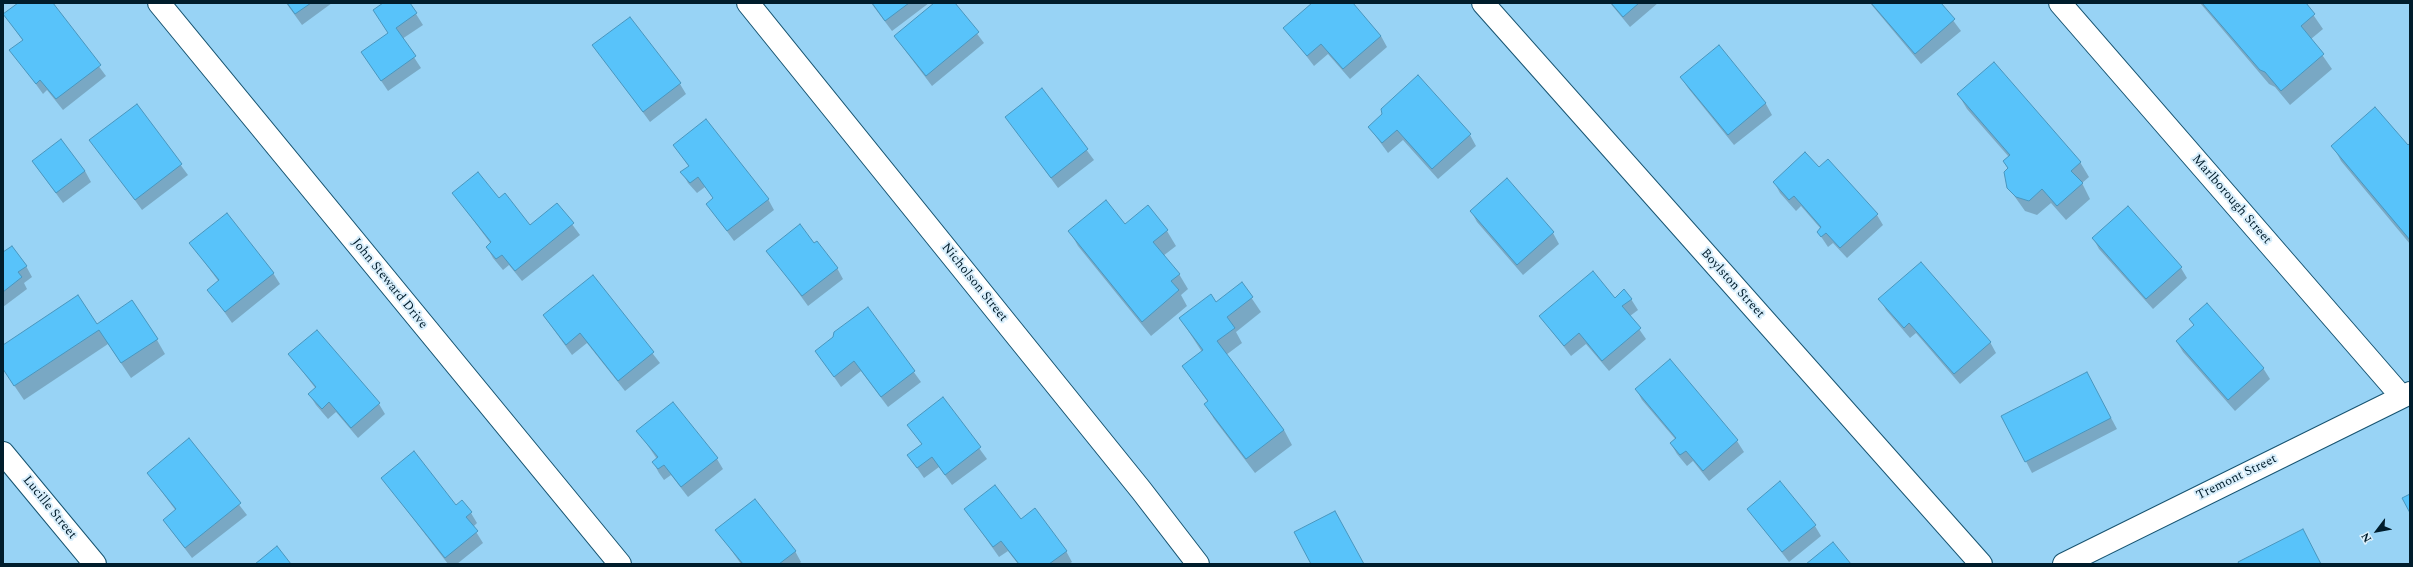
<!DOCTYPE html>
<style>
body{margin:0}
#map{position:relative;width:2413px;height:567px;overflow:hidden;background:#98d3f5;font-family:Spectral,serif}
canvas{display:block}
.frame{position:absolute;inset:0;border:4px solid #001d2c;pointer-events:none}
.north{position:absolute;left:2357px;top:511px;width:40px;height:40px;-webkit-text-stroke:3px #d9effc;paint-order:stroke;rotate:238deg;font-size:11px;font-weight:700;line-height:16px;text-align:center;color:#001d2c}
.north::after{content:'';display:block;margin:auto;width:14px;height:18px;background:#001d2c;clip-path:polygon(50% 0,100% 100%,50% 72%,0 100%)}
</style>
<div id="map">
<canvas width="2413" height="567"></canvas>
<div class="frame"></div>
<div class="north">N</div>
</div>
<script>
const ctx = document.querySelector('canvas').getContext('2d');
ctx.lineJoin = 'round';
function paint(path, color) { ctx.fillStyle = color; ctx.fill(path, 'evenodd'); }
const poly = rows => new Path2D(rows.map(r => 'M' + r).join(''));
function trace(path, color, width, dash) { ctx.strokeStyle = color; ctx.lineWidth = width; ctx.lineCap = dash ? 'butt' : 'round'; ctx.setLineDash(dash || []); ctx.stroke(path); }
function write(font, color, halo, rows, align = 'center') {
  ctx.font = font + ' Spectral,serif'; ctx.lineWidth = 4; ctx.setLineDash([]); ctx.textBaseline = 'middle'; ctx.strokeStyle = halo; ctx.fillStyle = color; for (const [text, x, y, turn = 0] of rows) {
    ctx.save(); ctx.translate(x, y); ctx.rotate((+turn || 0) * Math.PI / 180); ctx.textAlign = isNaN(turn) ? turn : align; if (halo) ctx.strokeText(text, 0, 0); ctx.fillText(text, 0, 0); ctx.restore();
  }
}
const shadow = poly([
 [19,3,52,3,106,76,63,110,47,90,43,94,11,50,23,41,4,14],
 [286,3,332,3,302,25],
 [385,3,409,3,423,25,402,39,421,68,388,91,369,63,389,34,374,11],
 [871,3,929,3,892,31],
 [936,3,954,3,984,43,932,86,895,37],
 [1314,3,1352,3,1381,36,1387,47,1350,79,1328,54,1314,66,1285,28],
 [1610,3,1658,3,1630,27],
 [1870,3,1940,3,1961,31,1921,64],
 [2200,3,2305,3,2323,29,2311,39,2332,69,2290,105,2275,87,2269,84],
 [594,46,680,84,686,94,650,122],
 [1719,46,1766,104,1772,115,1734,145,1688,88,1681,77],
 [1042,90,1094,160,1058,188,1006,117],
 [1958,94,2080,162,2089,177,2082,183,2090,199,2066,220,2051,203,2037,215,2025,211,2008,187,2008,169,2004,162,2009,157,1967,109],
 [136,105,188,175,142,210,91,140],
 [1369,127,1470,135,1476,146,1438,179,1403,140,1388,153],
 [2410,144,2410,244,2341,161,2333,146,2408,146],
 [674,145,768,199,774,210,734,241,707,204,714,199,705,187,697,193,688,183,682,172,689,167],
 [33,162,85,171,91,182,63,203],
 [1819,168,1877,215,1883,225,1847,258,1833,243,1828,247,1818,232,1821,229,1801,206,1796,211,1780,193,1774,182],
 [1507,180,1553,233,1559,244,1523,275,1477,222,1471,211],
 [453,193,499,200,530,226,557,204,580,235,522,281,509,265,503,270,493,258,487,247,491,244],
 [1148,207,1167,231,1176,246,1163,256,1179,274,1188,289,1181,295,1187,306,1151,336,1078,246,1070,232,1125,225],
 [2093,238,2181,268,2187,278,2153,309,2099,249],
 [191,244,273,273,280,284,232,323,209,290,219,282],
 [814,244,837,268,843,279,808,306,768,251],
 [3,254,26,266,32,277,24,283,27,289,3,307],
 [593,277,660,363,625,391,587,343,572,355,544,316],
 [1242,284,1261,312,1236,332,1242,343,1226,355,1284,430,1292,445,1255,473,1214,419,1205,404,1208,402,1183,367,1202,352,1180,318,1216,303],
 [1615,299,1631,299,1638,310,1630,316,1646,339,1609,371,1586,344,1571,356,1540,316],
 [1880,299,1990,342,1996,353,1960,384,1916,333,1910,338,1886,310],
 [868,309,921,382,888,407,861,371,841,387,816,351],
 [2190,319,2263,368,2270,379,2235,411,2183,352,2177,342,2194,326],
 [97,325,157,340,165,354,131,378,108,344,24,400,3,369,3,346],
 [290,355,379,404,385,414,358,438,336,412,328,419,316,405,309,394,316,389],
 [1670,360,1737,441,1744,452,1709,481,1693,461,1687,466,1677,454,1671,444,1676,440,1642,400,1636,389],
 [2093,384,2117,429,2032,473,2003,417],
 [943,399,987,459,952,485,939,467,924,478,908,455,922,445,908,425],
 [638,431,717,459,723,469,688,497,671,475,664,480,659,473,653,462,657,459],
 [189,440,247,515,192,558,164,521,176,511,148,473],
 [382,478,471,513,477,523,473,527,483,543,457,564,448,564],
 [965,509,1021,520,1066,551,1072,562,1069,564,1018,564,1008,551,999,557],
 [1748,509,1815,526,1821,536,1789,562],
 [717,530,795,551,801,562,799,564,741,564]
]);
const building = poly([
 [18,3,53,3,101,65,56,99,40,80,36,84,9,50,23,40,3,14,18,3],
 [287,3,311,3,295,14,287,3],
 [383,3,410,3,417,13,396,28,416,56,381,81,361,52,388,33,373,10,383,3],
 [872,3,909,3,885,21,872,3],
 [934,3,955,3,979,32,926,76,894,36,934,3],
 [1312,3,1353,3,1381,36,1343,69,1321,44,1307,56,1283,28,1312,3],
 [1611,3,1639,3,1623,17,1611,3],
 [1871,3,1941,3,1955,19,1915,54,1871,3],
 [2202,3,2306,3,2315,14,2301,26,2324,54,2281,91,2265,72,2260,70,2202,3],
 [630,17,681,83,643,112,592,45,630,17],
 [1719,45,1766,103,1728,135,1680,77,1719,45],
 [1994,62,2081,162,2071,171,2083,183,2057,206,2042,189,2029,201,2016,197,2007,188,2004,172,2008,168,2003,161,2010,155,1957,94,1994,62],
 [1418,75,1471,134,1432,169,1397,130,1382,143,1368,127,1382,114,1381,109,1418,75],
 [1042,88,1088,149,1051,178,1005,117,1042,88],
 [137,104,182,164,135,200,89,140,137,104],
 [2375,107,2408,145,2410,143,2410,240,2331,146,2375,107],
 [706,119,769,199,727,231,706,204,713,198,698,177,690,183,680,172,689,166,673,145,706,119],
 [61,139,85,171,56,193,32,161,61,139],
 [1805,152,1819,167,1828,159,1878,214,1840,248,1826,233,1821,237,1817,232,1821,227,1794,196,1789,200,1773,182,1805,152],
 [478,172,499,198,505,193,530,225,557,203,574,223,515,271,502,255,496,259,486,247,491,242,452,193,478,172],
 [1507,178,1554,232,1517,265,1470,211,1507,178],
 [1106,200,1125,224,1148,205,1168,230,1153,242,1180,274,1171,281,1179,290,1142,322,1068,231,1106,200],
 [2128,206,2182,267,2146,299,2092,238,2128,206],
 [227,213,274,273,225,312,207,290,219,280,189,243,227,213],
 [800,224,814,243,817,241,838,268,802,296,766,251,800,224],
 [12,246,27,266,18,272,22,277,3,292,3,252,12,246],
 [1921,262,1991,342,1954,374,1909,323,1904,328,1878,299,1921,262],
 [1593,271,1615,298,1624,289,1632,299,1622,306,1641,328,1602,361,1579,333,1564,346,1539,316,1593,271],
 [593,275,654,352,618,381,580,333,566,345,543,315,593,275],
 [1242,282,1253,297,1227,317,1235,328,1217,341,1284,430,1246,459,1204,404,1208,401,1182,366,1203,350,1179,318,1211,294,1216,302,1242,282],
 [78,295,97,324,132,300,158,339,121,363,99,330,14,386,3,369,3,345,78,295],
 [2207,303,2264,368,2228,400,2176,341,2194,325,2189,319,2207,303],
 [868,307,915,371,881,397,854,361,834,377,815,351,833,337,834,332,868,307],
 [317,330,380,403,351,428,329,402,322,409,308,394,316,387,288,354,317,330],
 [1670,359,1738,440,1703,471,1686,451,1680,455,1670,443,1676,438,1635,389,1670,359],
 [2087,372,2111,418,2025,462,2001,416,2087,372],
 [943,397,981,447,945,475,932,457,917,468,907,455,922,444,907,425,943,397],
 [673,402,718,458,681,487,664,465,658,469,652,462,658,457,636,431,673,402],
 [189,438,241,503,185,548,163,520,176,509,147,473,189,438],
 [414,451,456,505,462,500,472,512,466,517,478,531,445,558,381,478,414,451],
 [1780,481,1816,525,1782,552,1747,509,1780,481],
 [995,485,1021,519,1035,508,1067,551,1049,564,1019,564,1001,541,993,547,964,509,995,485],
 [2410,494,2410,513,2402,498,2410,494],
 [755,499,796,551,779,564,743,564,715,530,755,499],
 [1335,511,1364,564,1311,564,1294,532,1335,511],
 [2303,529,2321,564,2239,564,2238,562,2303,529],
 [1833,542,1851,564,1806,564,1833,542],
 [277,546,291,564,255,564,277,546]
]);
const street = poly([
 [159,3,620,564],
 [748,3,1141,490,1198,564],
 [1483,3,1981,564],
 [2060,3,2402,397],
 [3,453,95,564],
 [2064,564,2410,393]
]);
const streetNames = [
 ["Marlborough Street",2231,200,49],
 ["Nicholson Street",974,283,51],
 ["John Steward Drive",389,284,51],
 ["Boylston Street",1732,284,48],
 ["Tremont Street",2237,478,-26],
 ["Lucille Street",49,508,51]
];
paint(shadow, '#0003');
paint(building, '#58c3fa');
trace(building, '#4996be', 1);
trace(street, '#175471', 24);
trace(street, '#fff', 22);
write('13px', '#001d2c', '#d9effc', streetNames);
</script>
